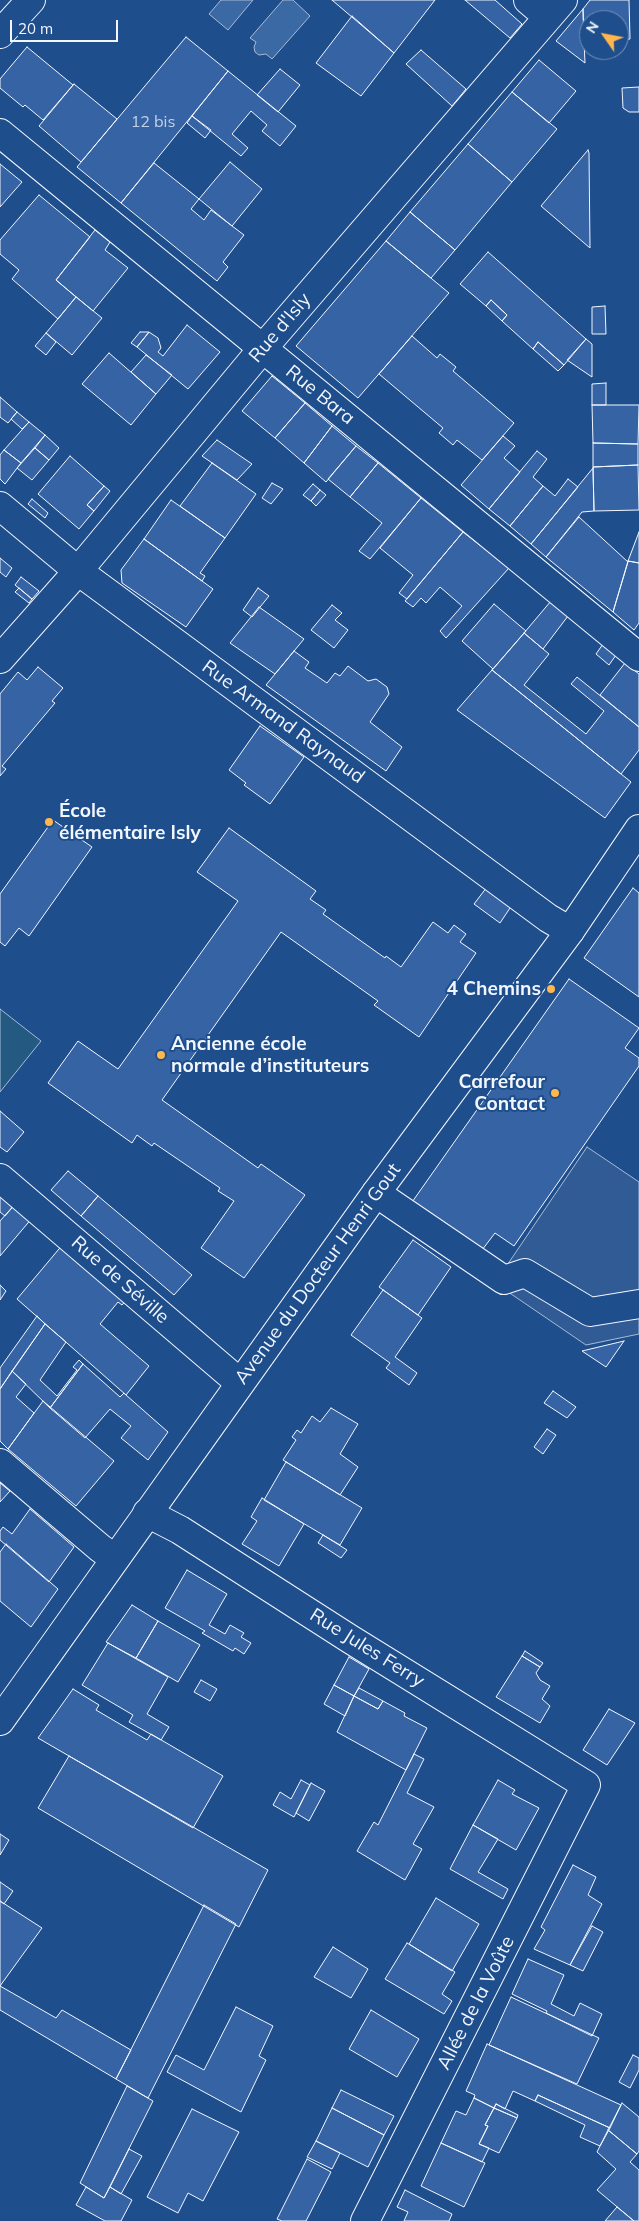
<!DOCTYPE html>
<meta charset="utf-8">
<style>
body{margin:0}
#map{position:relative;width:639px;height:2221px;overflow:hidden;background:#1f4e8c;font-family:Mulish,sans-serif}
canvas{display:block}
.north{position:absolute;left:579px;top:10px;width:50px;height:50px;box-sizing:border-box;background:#1f4e8c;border:1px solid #7391ba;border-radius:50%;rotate:303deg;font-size:14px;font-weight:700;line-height:20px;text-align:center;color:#f2f6ff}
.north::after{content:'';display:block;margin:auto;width:18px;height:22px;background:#ffb74d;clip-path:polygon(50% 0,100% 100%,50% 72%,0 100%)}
.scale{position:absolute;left:10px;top:20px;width:108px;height:22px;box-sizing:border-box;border:2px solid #f2f6ff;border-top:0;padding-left:6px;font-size:15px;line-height:18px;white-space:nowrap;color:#f2f6ff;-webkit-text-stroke:4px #1f4e8c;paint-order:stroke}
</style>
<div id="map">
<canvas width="639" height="2221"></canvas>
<div class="north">N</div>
<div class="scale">20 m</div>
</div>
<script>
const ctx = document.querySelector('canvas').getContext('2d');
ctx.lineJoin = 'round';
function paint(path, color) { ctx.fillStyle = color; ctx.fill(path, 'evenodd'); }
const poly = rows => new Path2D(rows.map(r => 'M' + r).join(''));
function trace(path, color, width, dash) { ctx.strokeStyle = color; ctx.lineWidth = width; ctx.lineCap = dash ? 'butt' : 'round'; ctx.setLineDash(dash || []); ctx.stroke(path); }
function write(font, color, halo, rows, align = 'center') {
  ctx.font = font + ' Mulish,sans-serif'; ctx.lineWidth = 4; ctx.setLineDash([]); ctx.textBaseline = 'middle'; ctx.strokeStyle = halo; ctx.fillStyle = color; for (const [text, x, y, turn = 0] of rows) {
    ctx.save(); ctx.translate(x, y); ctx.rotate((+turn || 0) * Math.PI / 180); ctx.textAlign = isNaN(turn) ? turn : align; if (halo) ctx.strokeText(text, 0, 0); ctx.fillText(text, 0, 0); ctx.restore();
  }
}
const green = poly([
 [0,1009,41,1041,0,1092,0,1009]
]);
const parking = poly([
 [587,1147,639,1182,639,1334,586,1345,495,1283,587,1147]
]);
const water = poly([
 [221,0,253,0,228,30,209,14,221,0],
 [283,0,293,0,310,16,272,59,266,54,259,55,255,52,254,47,256,42,250,38,283,0]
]);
const building = poly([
 [332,0,435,0,394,53,332,0],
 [465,0,495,0,522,24,510,38,465,0],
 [590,0,629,0,630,39,619,40,619,20,589,20,589,41,584,41,583,9,590,0],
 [583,9,584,41,585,63,556,41,583,9],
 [352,16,394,53,361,96,316,63,352,16],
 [186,37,228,71,121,203,77,167,186,37],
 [27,47,73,85,43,120,25,105,23,107,0,88,0,79,27,47],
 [421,50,466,89,452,106,406,64,421,50],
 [539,60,576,91,549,123,512,92,539,60],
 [280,69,300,85,278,112,257,95,280,69],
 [228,71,296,126,280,146,262,131,267,125,251,111,232,134,248,148,241,156,192,116,228,71],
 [74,84,117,119,81,162,39,126,74,84],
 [639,87,639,112,629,112,623,108,622,88,639,87],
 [512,92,557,129,512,182,468,144,512,92],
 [192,116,211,130,205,138,187,123,192,116],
 [468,144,512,182,455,250,410,212,468,144],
 [588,150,589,153,590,248,541,206,588,150],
 [230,162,262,189,232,226,199,199,230,162],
 [154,163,199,199,191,209,204,220,211,210,244,235,223,262,228,267,217,281,121,203,154,163],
 [0,164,22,182,0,207,0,164],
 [39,195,90,237,56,280,76,297,58,319,12,279,19,270,0,254,0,240,39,195],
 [410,212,455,250,431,278,386,241,410,212],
 [95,230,110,242,105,250,128,268,93,311,56,280,95,230],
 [386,241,449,293,358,398,296,346,386,241],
 [488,252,586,339,564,365,538,342,533,349,502,321,507,315,491,300,486,306,460,284,488,252],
 [76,297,102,318,72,355,46,333,76,297],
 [491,300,507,315,502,321,486,306,491,300],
 [605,306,606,334,592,334,592,307,605,306],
 [187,325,220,352,188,389,137,347,149,332,158,338,161,348,158,352,163,356,187,325],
 [140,332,149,332,137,347,131,343,140,332],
 [46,333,56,342,46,355,35,346,46,333],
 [412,336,437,358,440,354,456,367,453,371,514,423,482,460,457,440,453,445,439,433,443,428,379,374,412,336],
 [586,339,592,344,592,377,567,360,586,339],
 [538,342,564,365,558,371,533,349,538,342],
 [109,353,156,394,131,425,82,384,109,353],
 [146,355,172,375,156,394,131,372,146,355],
 [272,376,305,403,275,438,242,411,272,376],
 [606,383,606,405,592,405,592,384,606,383],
 [0,397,17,412,8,423,0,417,0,397],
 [305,403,332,426,304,463,275,438,305,403],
 [592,405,639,405,638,444,593,443,592,405],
 [17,412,29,422,22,429,11,419,17,412],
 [29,422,45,435,21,463,4,450,29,422],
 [332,426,356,446,326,482,304,463,332,426],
 [45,435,59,448,49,460,35,448,45,435],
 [503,436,515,446,504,458,520,472,489,509,461,485,503,436],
 [217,440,252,464,237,480,202,456,217,440],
 [593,443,638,444,638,465,593,467,593,443],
 [356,446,378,463,350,497,328,479,356,446],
 [35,448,49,460,32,480,17,468,35,448],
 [4,450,21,463,5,484,0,479,0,455,4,450],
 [537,451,547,459,533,477,543,486,510,526,489,509,537,451],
 [70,456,104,486,87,505,94,511,79,529,38,494,70,456],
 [212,463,256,494,225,538,180,506,212,463],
 [378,463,421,498,370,559,359,551,382,523,350,497,378,463],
 [638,465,639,510,594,511,593,467,638,465],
 [593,468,594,511,582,512,546,557,531,544,593,468],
 [568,479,578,487,531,544,510,526,543,486,555,496,568,479],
 [272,483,283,489,271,504,262,498,272,483],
 [313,484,320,490,311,501,303,495,313,484],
 [104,486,110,491,94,511,87,505,104,486],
 [320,490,326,495,316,506,311,501,320,490],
 [421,498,463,532,407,599,399,593,413,575,380,548,421,498],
 [32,499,48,513,45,518,28,504,32,499],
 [171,500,225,538,200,573,205,576,202,581,144,539,171,500],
 [579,517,628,562,613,612,546,557,579,517],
 [463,532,509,568,446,638,440,631,462,606,440,587,426,603,421,598,413,607,405,601,463,532],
 [639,532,639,563,628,561,639,532],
 [144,539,213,589,186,627,122,583,121,570,144,539],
 [0,558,12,568,6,577,0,572,0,558],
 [628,561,639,563,639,623,634,630,613,612,628,561],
 [21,577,39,591,32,599,15,585,21,577],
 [19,588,32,599,29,603,15,592,19,588],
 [258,588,269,596,252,617,243,610,258,588],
 [551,601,568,616,543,649,524,633,551,601],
 [494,604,526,631,493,669,462,641,494,604],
 [332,605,342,613,335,620,348,630,334,648,311,630,332,605],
 [259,607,304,639,275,674,230,643,259,607],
 [524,633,549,654,524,685,586,734,604,711,571,684,577,677,639,727,639,750,621,774,492,670,524,633],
 [603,644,616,655,609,665,596,654,603,644],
 [294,651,309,662,305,668,327,683,335,673,340,676,348,666,368,681,376,679,387,687,389,694,370,722,402,747,386,771,266,685,294,651],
 [625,663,639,674,639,727,600,695,625,663],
 [38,667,63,688,52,701,55,703,2,766,6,769,0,776,0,694,18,672,27,680,38,667],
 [492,670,631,782,605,818,457,710,492,670],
 [260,726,304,757,270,804,244,785,246,783,229,770,260,726],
 [53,820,92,847,29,936,19,928,5,946,0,942,0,894,53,820],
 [229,828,316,891,310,899,326,910,323,914,385,958,386,956,401,967,433,922,448,933,454,925,466,934,460,942,476,953,419,1037,374,1005,378,1001,281,932,162,1100,258,1168,261,1164,305,1195,244,1278,201,1248,234,1201,218,1191,220,1188,154,1143,152,1146,137,1135,132,1143,48,1083,78,1041,118,1069,238,901,197,872,229,828],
 [487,887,512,905,500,923,474,904,487,887],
 [633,888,639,893,639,997,584,958,633,888],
 [569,979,639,1028,625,1048,639,1058,639,1066,514,1246,495,1233,479,1254,410,1205,569,979],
 [0,1111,24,1132,7,1152,0,1147,0,1111],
 [68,1171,98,1196,81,1216,51,1190,68,1171],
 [0,1189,16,1203,5,1216,0,1212,0,1189],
 [98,1196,192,1275,174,1295,81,1216,98,1196],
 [16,1203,33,1217,0,1256,0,1221,16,1203],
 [413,1240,451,1267,418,1315,379,1287,413,1240],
 [64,1243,128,1298,122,1305,118,1302,100,1324,149,1366,126,1395,17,1299,64,1243],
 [0,1285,6,1291,0,1300,0,1285],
 [383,1290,422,1318,395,1357,417,1373,409,1385,386,1368,390,1363,351,1335,383,1290],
 [37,1316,45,1324,0,1389,0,1368,37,1316],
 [45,1324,66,1342,40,1380,57,1396,77,1370,73,1367,79,1360,83,1364,50,1408,12,1371,45,1324],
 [624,1341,606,1367,582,1351,624,1341],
 [83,1364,120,1397,124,1393,126,1395,168,1432,148,1460,121,1438,131,1426,110,1409,85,1438,50,1408,83,1364],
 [12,1371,26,1384,16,1397,34,1413,8,1449,0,1441,0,1389,12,1371],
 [553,1391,576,1407,567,1418,544,1403,553,1391],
 [43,1401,114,1461,76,1506,8,1449,43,1401],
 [331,1408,358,1424,340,1454,358,1467,340,1495,283,1460,296,1440,292,1437,297,1430,301,1433,312,1416,320,1422,331,1408],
 [547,1429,556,1435,543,1454,534,1447,547,1429],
 [286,1462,362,1508,340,1545,264,1500,286,1462],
 [0,1483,10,1491,0,1502,0,1483],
 [262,1498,304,1524,279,1566,242,1544,257,1521,251,1517,262,1498],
 [30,1509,74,1547,49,1582,0,1540,0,1531,3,1527,12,1534,30,1509],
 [323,1535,347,1550,341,1558,318,1543,323,1535],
 [6,1544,58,1589,31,1627,0,1601,0,1552,6,1544],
 [187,1570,227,1594,209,1625,225,1634,230,1625,244,1633,241,1637,251,1643,244,1654,235,1648,233,1651,202,1633,205,1631,165,1608,187,1570],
 [132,1605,158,1621,136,1658,106,1642,132,1605],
 [158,1621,200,1645,178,1682,136,1658,158,1621],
 [108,1643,168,1677,147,1714,169,1727,161,1740,129,1722,133,1715,82,1685,108,1643],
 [525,1651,543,1663,540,1667,522,1656,525,1651],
 [522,1656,540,1667,536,1673,540,1680,550,1686,542,1699,550,1706,540,1723,496,1697,522,1656],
 [349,1657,369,1669,354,1696,334,1685,349,1657],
 [201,1680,217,1689,210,1701,194,1692,201,1680],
 [334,1685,354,1696,345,1716,324,1704,334,1685],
 [359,1688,383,1701,378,1709,354,1696,359,1688],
 [73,1689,99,1705,96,1710,147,1740,151,1734,223,1776,193,1828,38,1738,73,1689],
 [354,1696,378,1709,383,1701,405,1713,404,1716,427,1728,406,1770,337,1732,354,1696],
 [609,1709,635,1723,607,1765,583,1750,609,1709],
 [414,1754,424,1759,407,1793,434,1807,413,1844,422,1849,405,1880,357,1851,374,1822,378,1825,414,1754],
 [69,1756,268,1870,239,1927,38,1808,69,1756],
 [301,1780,310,1785,294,1817,273,1805,280,1792,291,1799,301,1780],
 [498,1780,515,1790,512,1794,539,1808,516,1850,473,1825,498,1780],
 [311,1783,325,1791,309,1821,296,1813,311,1783],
 [473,1825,498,1839,478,1872,508,1889,503,1899,450,1869,473,1825],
 [0,1834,9,1840,0,1855,0,1834],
 [573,1865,596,1877,588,1895,602,1904,570,1965,534,1949,545,1930,541,1927,573,1865],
 [0,1882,13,1891,4,1904,0,1901,0,1882],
 [436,1898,479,1924,452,1971,409,1944,436,1898],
 [0,1901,42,1928,0,1986,0,1901],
 [204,1905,236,1924,148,2098,116,2079,204,1905],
 [592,1926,603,1932,583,1971,570,1965,592,1926],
 [407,1943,455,1972,442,1994,452,2001,444,2014,385,1979,407,1943],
 [333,1947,368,1969,351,1998,314,1977,333,1947],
 [528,1959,564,1975,551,2004,574,2016,580,2003,602,2014,592,2036,546,2013,547,2011,512,1994,528,1959],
 [0,1986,56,2018,62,2010,131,2050,116,2079,0,2010,0,1986],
 [511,1997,599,2038,577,2084,489,2045,511,1997],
 [236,2007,273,2026,259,2056,266,2060,241,2112,167,2072,176,2055,204,2070,236,2007],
 [371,2010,419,2039,397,2077,349,2049,371,2010],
 [487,2044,621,2105,610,2128,538,2095,535,2101,513,2091,505,2109,496,2104,494,2108,474,2098,475,2095,466,2091,487,2044],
 [633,2055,639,2058,639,2070,630,2088,619,2082,633,2055],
 [127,2086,153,2101,104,2198,80,2183,127,2086],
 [341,2090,394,2116,384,2135,332,2108,341,2090],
 [538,2095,610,2128,600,2146,580,2137,585,2125,535,2101,538,2095],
 [474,2098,494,2108,485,2125,488,2126,479,2144,489,2148,482,2162,441,2143,456,2111,466,2115,474,2098],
 [622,2103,639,2117,639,2151,637,2154,608,2130,622,2103],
 [496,2104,518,2115,517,2118,494,2108,496,2104],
 [332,2108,384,2135,368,2167,316,2141,332,2108],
 [494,2108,517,2118,499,2153,479,2144,488,2126,485,2125,494,2108],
 [192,2109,239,2132,203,2201,188,2193,178,2213,147,2197,192,2109],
 [608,2130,637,2154,630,2162,639,2170,639,2221,634,2221,597,2190,616,2169,597,2152,608,2130],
 [316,2141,340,2153,332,2169,307,2157,316,2141],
 [441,2143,485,2163,464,2207,421,2186,441,2143],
 [129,2149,142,2156,121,2194,110,2187,129,2149],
 [307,2159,331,2172,306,2221,282,2221,277,2219,307,2159],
 [86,2187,104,2198,110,2187,132,2200,121,2221,105,2221,76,2205,86,2187],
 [405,2190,452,2214,449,2221,404,2221,408,2212,397,2207,405,2190],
 [617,2207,634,2221,605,2221,617,2207]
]);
const minor = poly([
 [528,0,548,17],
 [0,34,31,0],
 [0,133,639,657],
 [0,506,78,571,548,918,570,931],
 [0,659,78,571,263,348,563,0],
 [0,1178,240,1383],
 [376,1193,504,1280,525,1273,590,1312,639,1304],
 [0,1463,100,1548,114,1558],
 [147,1513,180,1530,350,1639,586,1785,365,2221]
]);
const major = poly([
 [0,1721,376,1193,570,931,639,829]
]);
const markers = [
 [49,822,5,"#ffb74d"],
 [551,989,5,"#ffb74d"],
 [161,1055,5,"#ffb74d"],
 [555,1093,5,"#ffb74d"]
];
const numberNames = [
 ["12 bis",153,122]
];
const streetNames = [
 ["Rue d'Isly",280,328,-50],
 ["Rue Bara",320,395,39],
 ["Rue Armand Raynaud",283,722,36],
 ["Avenue du Docteur Henri Gout",318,1274,-54],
 ["Rue de Séville",120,1280,41],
 ["Rue Jules Ferry",367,1648,32],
 ["Allée de la Voûte",476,2003,-63]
];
const poiNames = [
 ["École",59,811],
 ["élémentaire Isly",59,833],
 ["4 Chemins",541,989,"right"],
 ["Ancienne école",171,1044],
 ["normale d’instituteurs",171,1066],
 ["Carrefour",545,1082,"right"],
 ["Contact",545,1104,"right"]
];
paint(green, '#245a82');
trace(green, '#a8bbd7', 1);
paint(parking, '#305b95');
trace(parking, '#a8bbd7', 1);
paint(water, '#3b69a3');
trace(water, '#a8bbd7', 1);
paint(building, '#3563a3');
trace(building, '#f2f6ff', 1);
trace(minor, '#f2f6ff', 30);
trace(major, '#f2f6ff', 30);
trace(minor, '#1f4e8c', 28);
trace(major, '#1f4e8c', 28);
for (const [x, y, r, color] of markers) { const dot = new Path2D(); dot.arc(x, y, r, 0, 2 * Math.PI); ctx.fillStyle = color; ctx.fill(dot); trace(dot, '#1f4e8c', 2); }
write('16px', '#c3d1e8', null, numberNames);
write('19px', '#f2f6ff', '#1f4e8c', streetNames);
write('bold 19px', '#f2f6ff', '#1f4e8c', poiNames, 'left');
</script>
